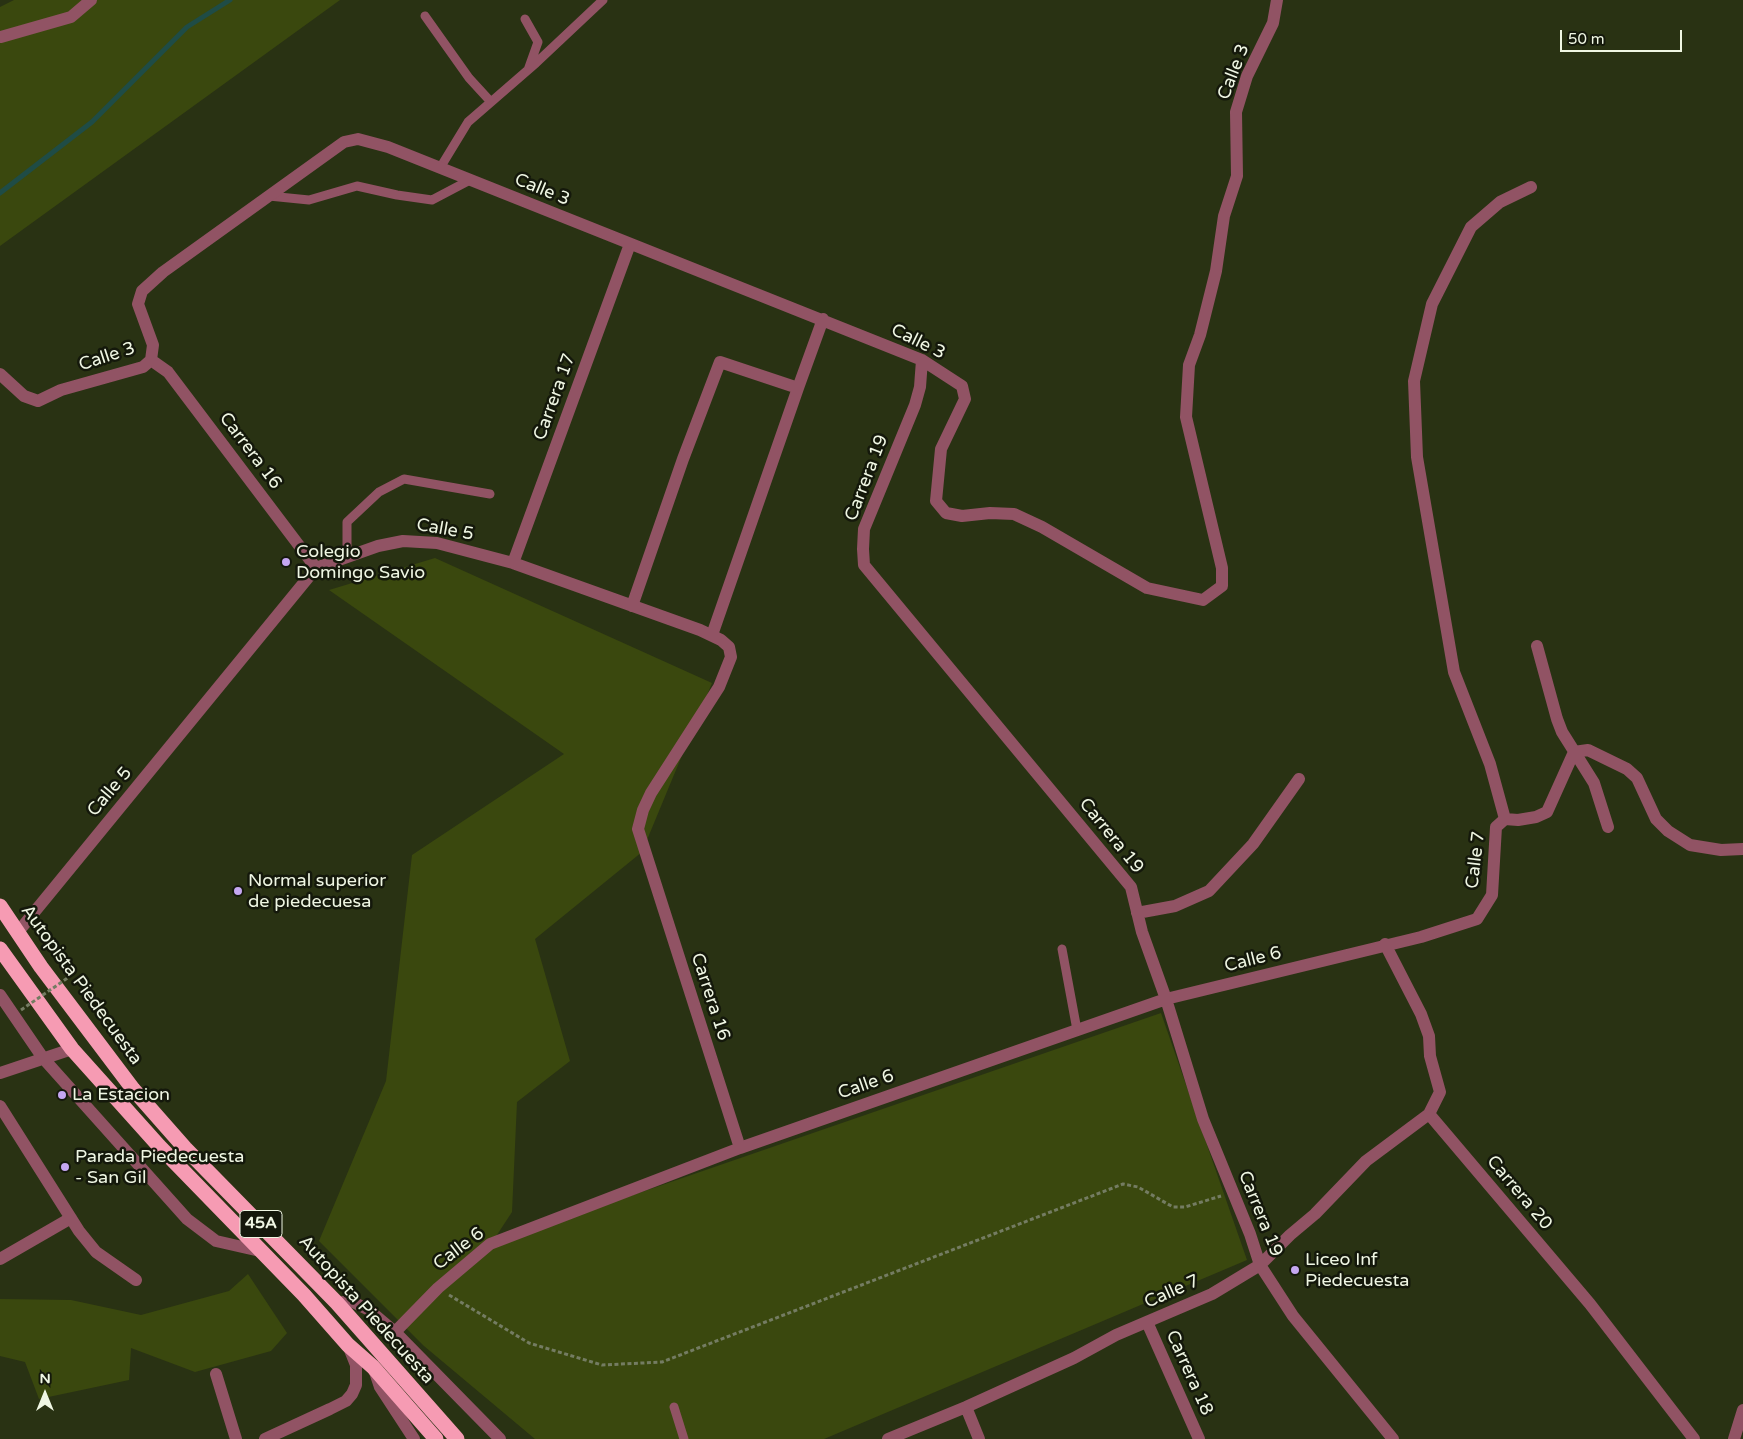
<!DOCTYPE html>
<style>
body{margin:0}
#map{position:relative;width:1743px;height:1439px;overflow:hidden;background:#293213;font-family:"Varela Round",sans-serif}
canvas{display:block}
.north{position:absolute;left:20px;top:1369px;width:50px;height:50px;-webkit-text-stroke:4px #14180b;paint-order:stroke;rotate:0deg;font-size:14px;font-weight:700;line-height:20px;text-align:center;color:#eff6e3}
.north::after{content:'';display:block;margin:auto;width:18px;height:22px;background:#eff6e3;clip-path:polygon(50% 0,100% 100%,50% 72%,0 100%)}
.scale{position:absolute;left:1560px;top:30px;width:122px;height:22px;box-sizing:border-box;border:2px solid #eff6e3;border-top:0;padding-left:6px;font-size:15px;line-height:18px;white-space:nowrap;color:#eff6e3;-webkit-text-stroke:4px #14180b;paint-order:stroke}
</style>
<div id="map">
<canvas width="1743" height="1439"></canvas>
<div class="north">N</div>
<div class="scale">50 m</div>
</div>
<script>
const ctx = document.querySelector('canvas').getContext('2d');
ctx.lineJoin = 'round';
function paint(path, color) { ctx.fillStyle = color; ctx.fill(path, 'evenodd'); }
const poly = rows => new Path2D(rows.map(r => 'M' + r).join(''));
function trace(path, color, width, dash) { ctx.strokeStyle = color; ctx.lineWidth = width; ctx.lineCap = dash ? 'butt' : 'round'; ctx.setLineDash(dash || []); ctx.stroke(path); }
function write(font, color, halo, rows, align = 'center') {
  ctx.font = font + ' "Varela Round",sans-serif'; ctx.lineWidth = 5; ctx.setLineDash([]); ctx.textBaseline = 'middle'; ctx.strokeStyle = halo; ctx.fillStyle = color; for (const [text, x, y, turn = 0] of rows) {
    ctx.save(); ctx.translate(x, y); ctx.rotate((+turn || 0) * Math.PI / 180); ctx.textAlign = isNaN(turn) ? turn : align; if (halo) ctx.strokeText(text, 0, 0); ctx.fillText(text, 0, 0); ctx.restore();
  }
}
const green = poly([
 [14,0,340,0,0,246,0,7],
 [435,558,712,683,642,852,535,939,570,1061,517,1102,512,1212,491,1244,1161,1013,1247,1260,824,1439,535,1439,424,1346,319,1241,386,1081,412,855,564,754,329,590],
 [248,1274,287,1333,271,1351,195,1372,131,1348,129,1380,39,1399,25,1362,0,1356,0,1299,71,1300,141,1315,229,1291]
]);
const stream = poly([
 [0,193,92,122,187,27,230,0]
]);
const path = poly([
 [449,1295,529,1343,602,1365,662,1362,1123,1184,1138,1187,1173,1207,1185,1207,1221,1196]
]);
const lane = poly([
 [425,16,469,78,491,102],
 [525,19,538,42,528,70],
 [440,168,468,122,536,63,603,0],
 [269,196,309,200,357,186,397,195,432,200,470,180],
 [347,556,347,522,379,492,404,479,490,494],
 [1062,949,1077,1030],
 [674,1407,684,1439]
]);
const street = poly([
 [1,37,71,17,91,0],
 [151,360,168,372,316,568],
 [922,360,920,387,915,405,864,529,863,549,864,565,1131,887,1142,932,1166,999,1203,1119,1250,1234,1260,1265,1293,1316,1393,1439],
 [0,374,24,396,38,401,61,390,143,367,151,360,153,345,138,304,142,291,163,272,344,142,358,139,388,147,922,360,962,386,965,399,941,449,936,501,946,513,962,516,990,513,1014,514,1042,527,1147,588,1203,600,1222,586,1222,568,1186,417,1189,365,1200,335,1216,271,1224,216,1237,176,1236,112,1247,76,1273,23,1277,0],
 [798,388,823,319],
 [513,563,630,244],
 [632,606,683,459,720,362,798,388,712,635],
 [1537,646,1557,719,1562,732,1594,783,1608,827],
 [1574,752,1588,750,1627,769,1637,778,1656,819,1668,831,1690,845,1721,850,1743,849],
 [1505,819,1490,764,1454,672,1417,457,1414,381,1432,304,1471,227,1500,202,1531,187],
 [1137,913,1175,906,1209,891,1253,844,1299,779],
 [18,932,316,568,378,546,403,541,437,543,513,563,700,630,721,640,729,647,731,657,719,687,651,793,643,810,638,829,740,1148],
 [1385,944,1421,1014,1429,1036,1430,1056,1440,1092,1429,1114,1590,1304,1694,1439],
 [0,995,43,1058,187,1219,216,1241,260,1251],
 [0,1073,72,1049],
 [0,1106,79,1231,96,1252,136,1280],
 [0,1259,71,1218],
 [337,1303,351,1301,369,1310,395,1332,500,1439],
 [1147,1322,1199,1439],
 [395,1332,438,1288,490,1244,740,1148,1166,999,1421,937,1477,919,1492,895,1496,827,1505,819,1518,820,1536,817,1547,812,1574,752],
 [374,1369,380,1387,414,1439],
 [216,1374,236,1439],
 [966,1407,979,1439],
 [265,1439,330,1409,346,1401,352,1394,356,1385,356,1365,348,1345],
 [888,1439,966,1407,1074,1358,1116,1335,1212,1294,1260,1265,1290,1235,1315,1214,1366,1161,1429,1114],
 [1734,1439,1743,1410]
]);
const highway = poly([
 [0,906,41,967,133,1089,185,1148,337,1303,457,1439],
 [0,949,72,1049,159,1146,304,1295,348,1345,373,1367,436,1439]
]);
const pathBridge = poly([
 [21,1010,69,977]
]);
const markers = [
 [286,562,5,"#c5a7f1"],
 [238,891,5,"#c5a7f1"],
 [62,1095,5,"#c5a7f1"],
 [65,1167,5,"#c5a7f1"],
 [1295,1270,5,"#c5a7f1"]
];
const shields = [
 [261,1224,42]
];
const shieldNames = [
 ["45A",261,1224]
];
const streetNames = [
 ["Calle 3",1234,72,-69],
 ["Calle 3",542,190,22],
 ["Calle 3",918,342,26],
 ["Calle 3",107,357,-18],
 ["Carrera 17",555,397,-70],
 ["Carrera 16",250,451,53],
 ["Carrera 19",867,478,-69],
 ["Calle 5",445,530,10],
 ["Calle 5",110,792,-50],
 ["Carrera 19",1111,836,51],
 ["Calle 7",1476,860,-83],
 ["Calle 6",1253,960,-14],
 ["Autopista Piedecuesta",81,985,54],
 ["Carrera 16",710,997,72],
 ["Calle 6",866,1085,-19],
 ["Carrera 20",1519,1193,50],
 ["Carrera 19",1260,1214,68],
 ["Calle 6",459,1249,-37],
 ["Calle 7",1172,1292,-24],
 ["Autopista Piedecuesta",366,1310,48],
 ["Carrera 18",1189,1373,66]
];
const poiNames = [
 ["Colegio",296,552],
 ["Domingo Savio",296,573],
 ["Normal superior",248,881],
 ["de piedecuesa",248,902],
 ["La Estacion",72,1095],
 ["Parada Piedecuesta",75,1157],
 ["- San Gil",75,1178],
 ["Liceo Inf",1305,1260],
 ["Piedecuesta",1305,1281]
];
paint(green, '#3a480e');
trace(stream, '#1f4c46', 5);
trace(path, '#747c62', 3, [4, 2.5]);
trace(lane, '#915364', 9);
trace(street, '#915364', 12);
trace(highway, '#f69bb3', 15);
trace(pathBridge, '#747c62', 3, [4, 2.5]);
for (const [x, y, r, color] of markers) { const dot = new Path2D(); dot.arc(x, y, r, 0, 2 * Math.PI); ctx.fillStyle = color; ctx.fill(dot); trace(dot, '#14180b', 2); }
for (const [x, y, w] of shields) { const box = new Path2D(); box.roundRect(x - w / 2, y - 13.5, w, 27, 4); ctx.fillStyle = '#14180b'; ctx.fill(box); trace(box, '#eff6e3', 1); }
write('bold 16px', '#eff6e3', null, shieldNames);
write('18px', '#eff6e3', '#14180b', streetNames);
write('18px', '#eff6e3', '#14180b', poiNames, 'left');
</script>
